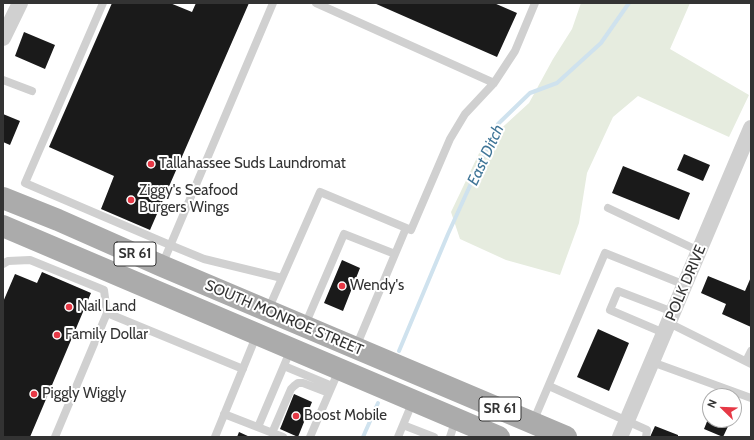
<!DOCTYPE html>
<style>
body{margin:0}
#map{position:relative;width:754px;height:440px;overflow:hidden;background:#fff;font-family:Cabin,sans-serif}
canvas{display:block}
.frame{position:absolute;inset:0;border:4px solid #333;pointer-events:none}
.north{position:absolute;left:702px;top:388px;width:40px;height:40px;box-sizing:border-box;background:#fff;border:1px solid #adadad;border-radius:50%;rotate:293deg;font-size:11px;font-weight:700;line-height:16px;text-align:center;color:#333}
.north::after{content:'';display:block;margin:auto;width:14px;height:18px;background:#e63946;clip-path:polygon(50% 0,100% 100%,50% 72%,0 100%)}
</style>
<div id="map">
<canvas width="754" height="440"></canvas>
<div class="frame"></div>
<div class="north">N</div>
</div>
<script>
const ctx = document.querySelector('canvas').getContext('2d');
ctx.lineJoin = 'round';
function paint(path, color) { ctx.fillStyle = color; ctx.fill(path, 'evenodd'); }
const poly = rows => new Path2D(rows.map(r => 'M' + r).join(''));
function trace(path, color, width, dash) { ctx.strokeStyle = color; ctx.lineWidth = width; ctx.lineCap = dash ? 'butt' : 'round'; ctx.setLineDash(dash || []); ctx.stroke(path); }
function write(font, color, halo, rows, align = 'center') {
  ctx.font = font + ' Cabin,sans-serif'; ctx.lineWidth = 4; ctx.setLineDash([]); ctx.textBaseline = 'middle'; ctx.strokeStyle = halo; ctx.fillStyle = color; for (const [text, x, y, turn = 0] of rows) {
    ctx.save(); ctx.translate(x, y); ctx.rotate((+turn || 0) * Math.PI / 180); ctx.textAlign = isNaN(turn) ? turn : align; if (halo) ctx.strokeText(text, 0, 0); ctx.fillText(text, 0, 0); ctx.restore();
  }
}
const green = poly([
 [581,3,690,3,670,49,749,95,729,137,638,96,613,117,587,173,579,223,560,275,506,260,460,239,451,212,483,145,529,103,553,59,572,29]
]);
const stream = poly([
 [399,351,448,234,498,124,530,93,557,83,601,43,629,3],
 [363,437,378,403]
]);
const building = poly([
 [112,3,170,3,192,12,196,3,249,3,150,230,101,209,114,176,49,147],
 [374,3,494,3,517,13,497,57],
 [24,32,55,45,45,69,15,56],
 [3,114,20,121,10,145,3,142],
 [684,154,710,165,703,181,677,170],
 [623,166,690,193,679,220,612,193],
 [342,260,360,268,343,311,324,303],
 [42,272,91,293,30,437,3,437,3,302,15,274,37,283],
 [708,276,745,291,751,277,751,327,722,314,726,304,701,293],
 [598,329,629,343,609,391,577,377],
 [294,394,312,402,298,437,280,429],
 [710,414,710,420,731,420,723,437,704,429],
 [655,426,678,435,678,437,650,437],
 [239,432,250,437,237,437]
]);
const lane = poly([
 [103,3,25,183,170,245,204,259,282,278],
 [316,3,494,83],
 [3,80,32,91],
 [608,208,699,251],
 [3,264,8,261,30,260,104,290,107,313],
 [162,265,273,3],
 [268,310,320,192,411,230,450,139,465,114,494,83,515,51,535,3],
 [669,323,751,364],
 [305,325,344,234,395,254],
 [664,333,610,310,618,291,673,312],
 [356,347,406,228],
 [746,361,751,351],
 [652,362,751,398],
 [284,366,332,386],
 [549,386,647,430,646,437],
 [224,414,283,437],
 [533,422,605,253,685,285],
 [403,425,434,437],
 [258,427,291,349],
 [272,433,291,389,294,386,298,383,303,383,329,393],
 [55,437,107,313,243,369],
 [215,437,257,334],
 [310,437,339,370],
 [398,437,413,401],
 [450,437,456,419]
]);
const street = poly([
 [3,38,20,3],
 [620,437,751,128]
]);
const primary = poly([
 [3,198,58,220,162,266,566,437],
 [3,226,499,437]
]);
const markers = [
 [151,164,4,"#e63946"],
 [131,200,4,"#e63946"],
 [342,286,4,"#e63946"],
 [69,307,4,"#e63946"],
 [57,335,4,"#e63946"],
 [34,394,4,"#e63946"],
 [296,416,4,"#e63946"]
];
const shields = [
 [135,254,42],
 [500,409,42]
];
const shieldNames = [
 ["SR 61",135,254],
 ["SR 61",500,409]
];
const poiNames = [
 ["Tallahassee Suds Laundromat",159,164],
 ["Ziggy's Seafood",139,191],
 ["Burgers Wings",139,208],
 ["Wendy's",350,286],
 ["Nail Land",77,307],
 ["Family Dollar",65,335],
 ["Piggly Wiggly",42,394],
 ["Boost Mobile",304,416]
];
const streetNames = [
 ["POLK DRIVE",686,283,-67],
 ["SOUTH MONROE STREET",284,318,23]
];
const waterNames = [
 ["East Ditch",486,155,-65]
];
paint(green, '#e6ecdf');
trace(stream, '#cfe2ee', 4);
paint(building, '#1a1a1a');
trace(lane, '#d0d0d0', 8);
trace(street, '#d0d0d0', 16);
trace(primary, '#ababab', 22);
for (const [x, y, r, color] of markers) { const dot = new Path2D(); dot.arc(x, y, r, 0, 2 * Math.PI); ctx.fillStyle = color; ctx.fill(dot); trace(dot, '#fff', 1.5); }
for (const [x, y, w] of shields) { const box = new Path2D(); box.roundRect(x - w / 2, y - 12, w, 24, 3); ctx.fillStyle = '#fff'; ctx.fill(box); trace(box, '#333', 1); }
write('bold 14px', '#333', null, shieldNames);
write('15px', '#333', '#fff', poiNames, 'left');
write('15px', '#333', '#fff', streetNames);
write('italic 16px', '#3f7597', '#fff', waterNames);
</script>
